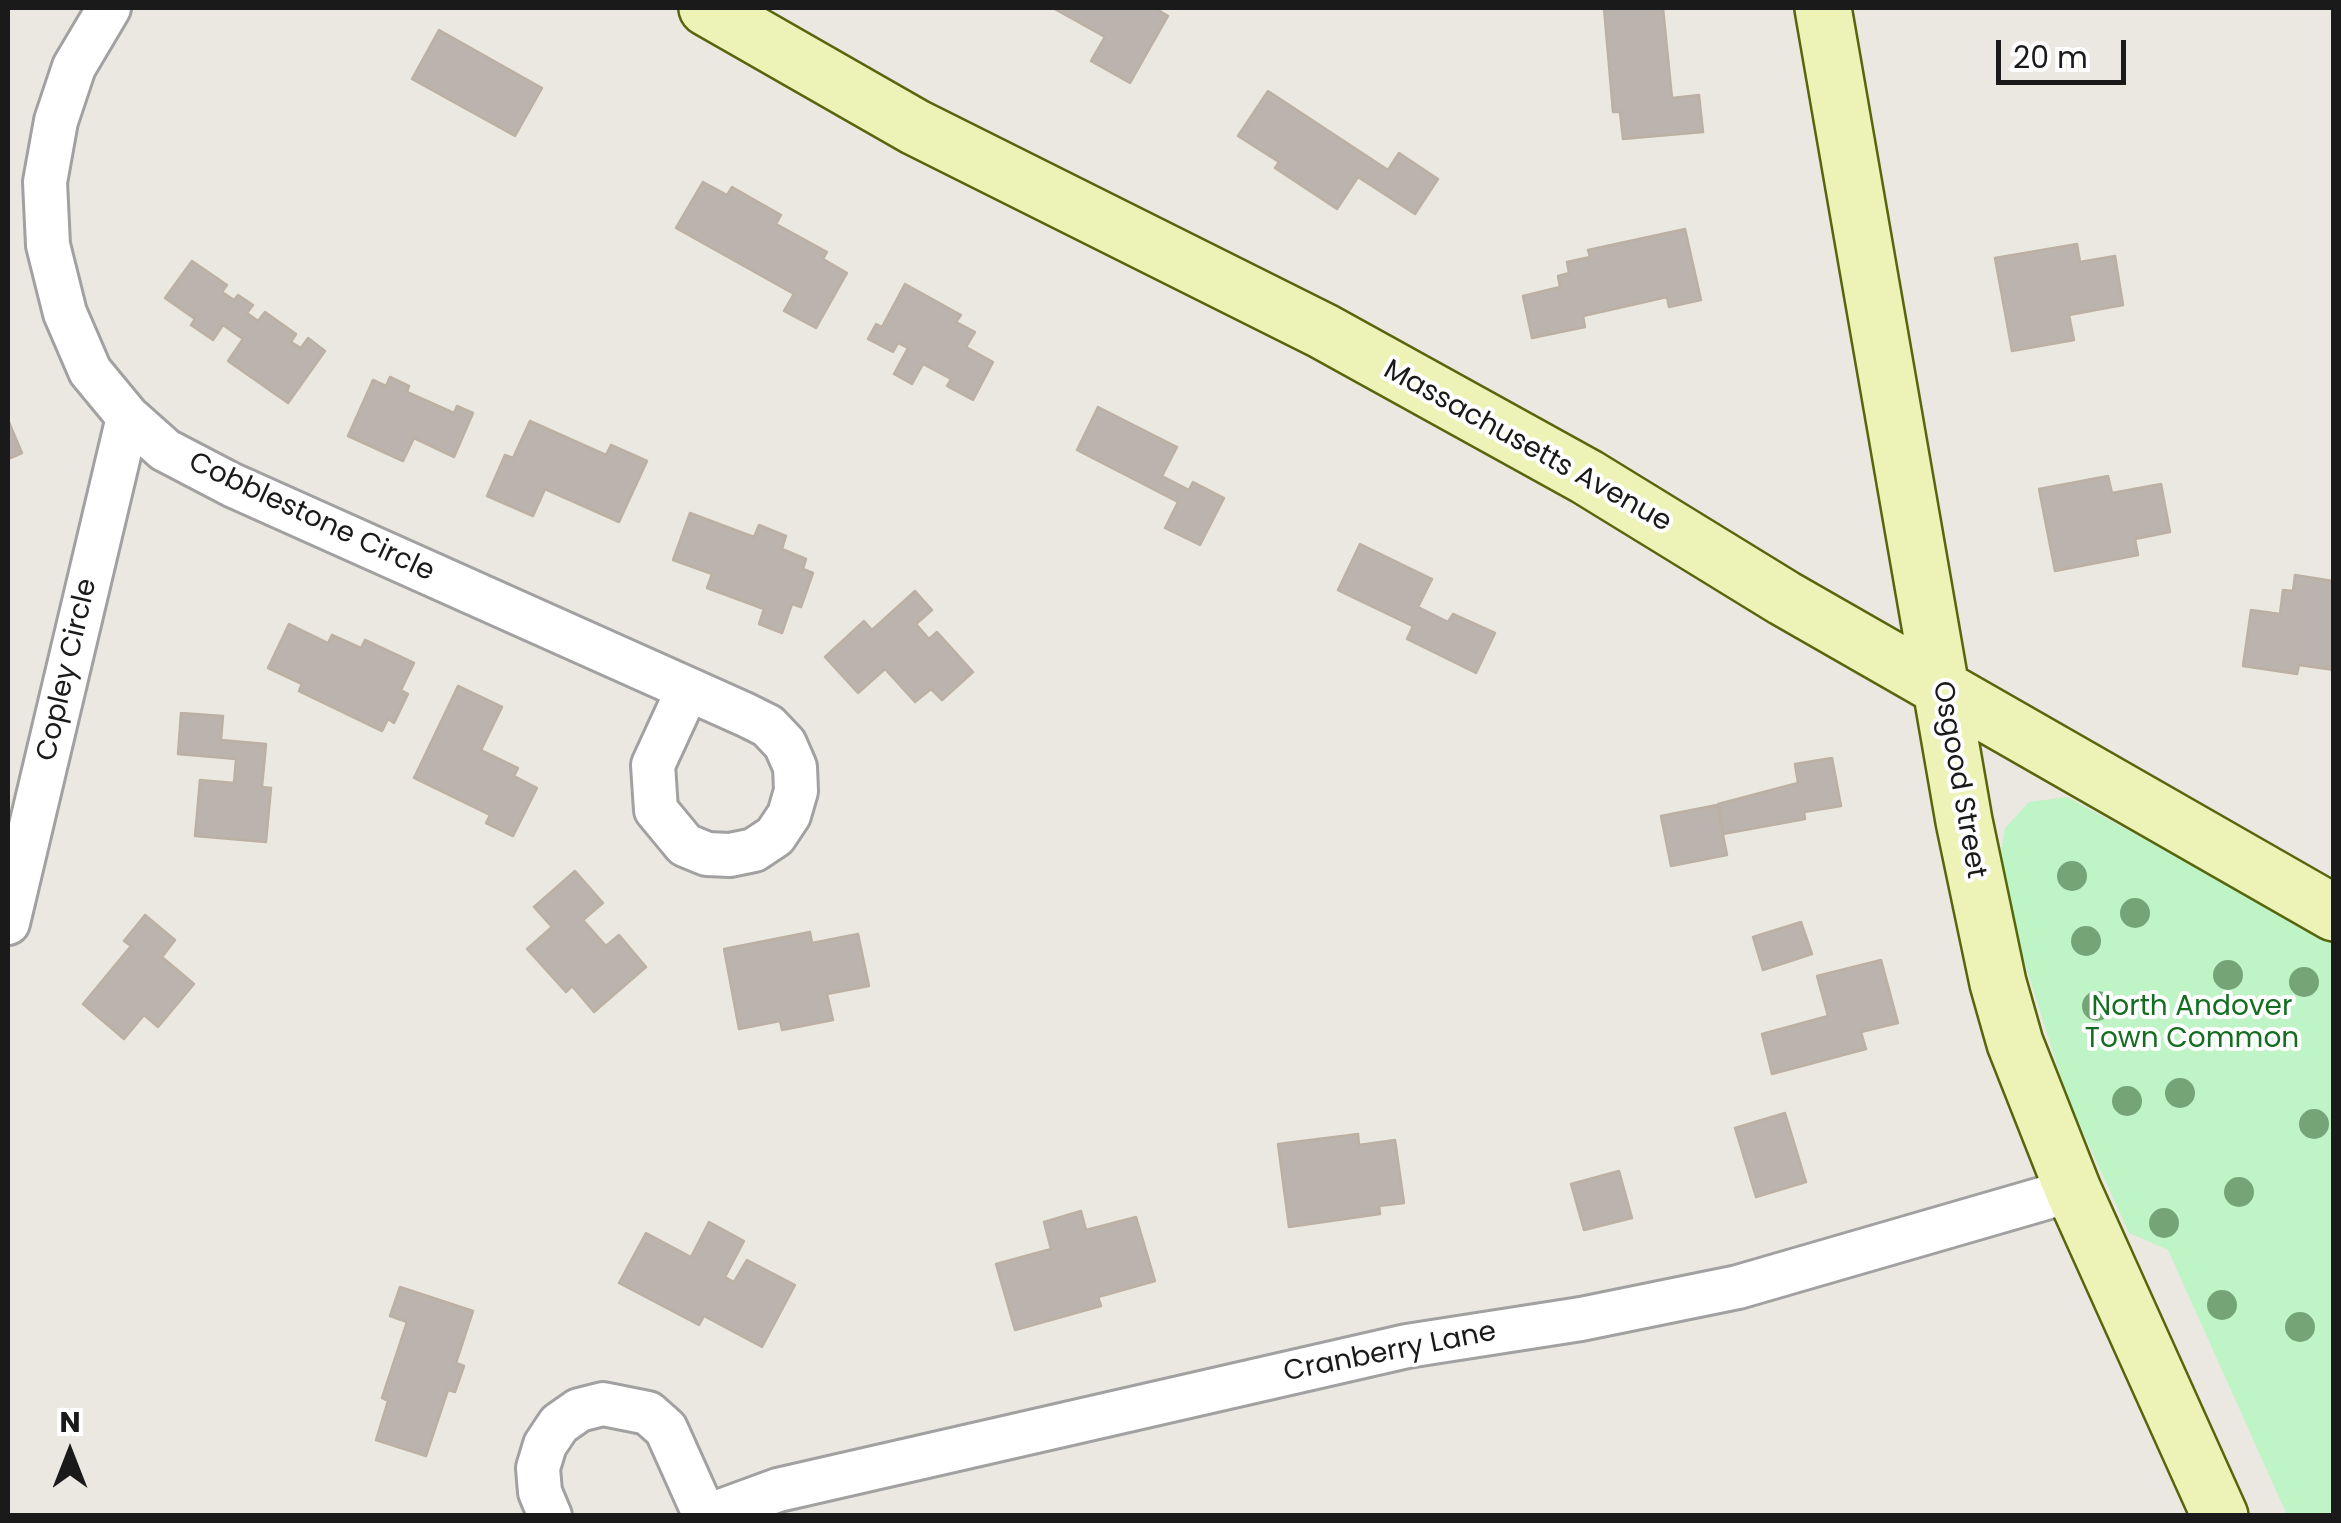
<!DOCTYPE html>
<style>
body{margin:0}
#map{position:relative;width:2341px;height:1523px;overflow:hidden;background:#ebe8e1;font-family:Poppins,sans-serif}
canvas{display:block}
.frame{position:absolute;inset:0;border:10px solid #1a1a1a;pointer-events:none}
.north{position:absolute;left:20px;top:1403px;width:100px;height:100px;-webkit-text-stroke:8px #fff;paint-order:stroke;rotate:0deg;font-size:28px;font-weight:700;line-height:40px;text-align:center;color:#1a1a1a}
.north::after{content:'';display:block;margin:auto;width:35px;height:45px;background:#1a1a1a;clip-path:polygon(50% 0,100% 100%,50% 72%,0 100%)}
.scale{position:absolute;left:1996px;top:40px;width:130px;height:45px;box-sizing:border-box;border:5px solid #1a1a1a;border-top:0;padding-left:12px;font-size:30px;line-height:35px;white-space:nowrap;color:#1a1a1a;-webkit-text-stroke:8px #fff;paint-order:stroke}
</style>
<div id="map">
<canvas width="2341" height="1523"></canvas>
<div class="frame"></div>
<div class="north">N</div>
<div class="scale">20 m</div>
</div>
<script>
const ctx = document.querySelector('canvas').getContext('2d');
ctx.lineJoin = 'round';
function paint(path, color) { ctx.fillStyle = color; ctx.fill(path, 'evenodd'); }
const poly = rows => new Path2D(rows.map(r => 'M' + r).join(''));
function trace(path, color, width, dash) { ctx.strokeStyle = color; ctx.lineWidth = width; ctx.lineCap = dash ? 'butt' : 'round'; ctx.setLineDash(dash || []); ctx.stroke(path); }
function write(font, color, halo, rows, align = 'center') {
  ctx.font = font + ' Poppins,sans-serif'; ctx.lineWidth = 8; ctx.setLineDash([]); ctx.textBaseline = 'middle'; ctx.strokeStyle = halo; ctx.fillStyle = color; for (const [text, x, y, turn = 0] of rows) {
    ctx.save(); ctx.translate(x, y); ctx.rotate((+turn || 0) * Math.PI / 180); ctx.textAlign = isNaN(turn) ? turn : align; if (halo) ctx.strokeText(text, 0, 0); ctx.fillText(text, 0, 0); ctx.restore();
  }
}
const park = poly([
 [2067,797,2333,942,2333,1515,2287,1515,2168,1250,2129,1233,2067,1097,2023,957,2000,855,2005,828,2029,802]
]);
const building = poly([
 [1053,8,1155,8,1168,16,1130,83,1091,61,1105,37,1053,8],
 [1604,8,1663,8,1672,98,1699,95,1703,132,1623,139,1620,112,1613,112,1604,8],
 [439,30,542,88,515,136,412,79,439,30],
 [1268,91,1388,170,1399,153,1438,179,1415,214,1358,177,1337,209,1275,168,1279,162,1238,136,1268,91],
 [703,182,727,195,732,187,781,215,776,224,827,252,823,259,847,273,816,328,784,311,794,294,676,228,703,182],
 [1685,229,1701,300,1669,307,1667,297,1583,316,1585,327,1532,338,1523,296,1560,287,1558,276,1569,273,1567,262,1590,257,1588,250,1685,229],
 [2077,244,2080,262,2115,256,2123,305,2069,315,2074,340,2012,351,1995,258,2077,244],
 [192,261,227,285,222,292,234,300,238,295,253,305,247,313,258,321,265,312,296,334,291,342,301,348,308,338,325,351,288,403,228,361,243,339,223,325,213,340,191,325,195,319,165,298,192,261],
 [905,284,961,315,956,322,975,332,966,347,993,362,973,400,947,386,951,379,923,364,912,384,894,374,908,348,898,343,893,352,868,339,876,324,882,327,905,284],
 [390,377,409,386,407,392,454,413,457,406,473,413,454,457,414,438,403,461,348,436,373,380,386,386,390,377],
 [1098,407,1177,447,1162,476,1189,490,1193,482,1224,498,1200,545,1165,528,1178,502,1077,450,1098,407],
 [8,420,22,453,8,459,8,420],
 [530,421,606,455,611,445,647,461,619,522,545,489,533,516,487,496,505,455,513,458,530,421],
 [2108,476,2112,493,2161,484,2170,532,2135,539,2138,555,2055,571,2039,489,2108,476],
 [690,513,754,537,759,525,786,536,782,549,806,559,803,569,813,573,801,607,792,604,782,633,759,624,764,609,707,588,712,574,673,560,690,513],
 [1360,544,1432,579,1418,607,1448,622,1453,614,1495,633,1476,673,1407,639,1413,626,1338,590,1360,544],
 [2295,575,2333,581,2334,577,2334,670,2299,665,2297,674,2243,666,2251,610,2280,614,2283,590,2293,591,2295,575],
 [915,591,932,610,916,624,929,639,937,632,973,672,942,700,931,689,915,702,885,669,858,693,825,657,864,621,872,630,915,591],
 [289,624,328,643,332,635,361,648,365,640,414,663,401,690,408,694,394,723,388,719,382,731,299,691,302,684,268,668,289,624],
 [458,686,502,707,481,750,518,768,514,776,537,788,513,836,486,823,490,815,414,778,458,686],
 [181,713,223,716,221,740,266,744,262,787,271,788,266,842,195,836,200,780,234,783,236,759,178,754,181,713],
 [1832,758,1841,806,1804,812,1805,819,1723,834,1718,804,1798,783,1795,764,1832,758],
 [1717,805,1727,855,1671,866,1661,816,1717,805],
 [575,871,603,903,583,920,606,946,619,935,646,967,594,1012,572,986,566,992,527,949,552,927,534,907,575,871],
 [145,915,175,940,162,957,194,984,158,1027,144,1015,124,1039,83,1004,131,946,124,941,145,915],
 [1801,922,1812,954,1763,970,1753,937,1801,922],
 [810,932,812,943,858,934,869,986,827,994,833,1020,782,1030,780,1021,739,1029,724,949,810,932],
 [1881,960,1898,1023,1861,1032,1866,1049,1772,1074,1762,1034,1828,1016,1817,976,1881,960],
 [1785,1113,1806,1182,1756,1197,1735,1128,1785,1113],
 [1358,1134,1359,1145,1395,1140,1404,1203,1379,1206,1380,1214,1289,1227,1278,1144,1358,1134],
 [1619,1171,1632,1218,1584,1230,1571,1184,1619,1171],
 [1081,1211,1086,1230,1136,1217,1155,1281,1098,1297,1101,1306,1015,1330,996,1264,1051,1249,1044,1222,1081,1211],
 [709,1222,744,1241,725,1277,734,1282,747,1260,795,1285,762,1347,704,1316,699,1325,619,1283,646,1233,691,1257,709,1222],
 [400,1287,473,1311,456,1363,464,1366,455,1392,448,1390,426,1456,376,1440,388,1401,382,1398,407,1322,390,1316,400,1287]
]);
const street = poly([
 [109,8,74,67,56,121,45,182,48,245,65,313,90,371,128,417,165,450,232,485,688,689,746,715,768,726,785,744,795,767,796,791,789,815,775,836,754,850,730,855,707,854,685,845,656,810,653,765,688,689],
 [8,923,128,417],
 [550,1516,540,1492,538,1468,545,1445,559,1424,579,1410,603,1404,648,1413,666,1429,705,1516],
 [707,1516,778,1490,1407,1346,1581,1319,1738,1287,2073,1190]
]);
const secondary = poly([
 [707,8,915,127,1323,331,1587,477,1784,598,2334,913],
 [1823,8,1964,821,1998,983,2015,1043,2073,1190,2220,1516]
]);
const trees = [
 [2072,876],
 [2135,913],
 [2086,941],
 [2228,975],
 [2304,982],
 [2097,1006],
 [2180,1093],
 [2127,1101],
 [2314,1124],
 [2239,1192],
 [2164,1223],
 [2222,1305],
 [2300,1327]
];
const streetNames = [
 ["Massachusetts Avenue",1527,447,29],
 ["Cobblestone Circle",311,518,25],
 ["Copley Circle",68,670,-77],
 ["Osgood Street",1958,780,80],
 ["Cranberry Lane",1390,1353,-11]
];
const parkNames = [
 ["North Andover",2192,1008],
 ["Town Common",2192,1040]
];
paint(park, '#bff4c6');
paint(building, '#bbb4ae');
trace(building, '#bcb0a4', 2.5);
trace(street, '#a1a1a1', 48);
trace(secondary, '#57660d', 60);
trace(street, '#fff', 42);
trace(secondary, '#edf3b7', 55);
ctx.fillStyle = '#75a477';
for (const [x, y] of trees) { ctx.beginPath(); ctx.arc(x, y, 15, 0, 2 * Math.PI); ctx.fill(); }
write('28px', '#1a1a1a', '#fff', streetNames);
write('28px', '#146d20', '#fff', parkNames);
</script>
